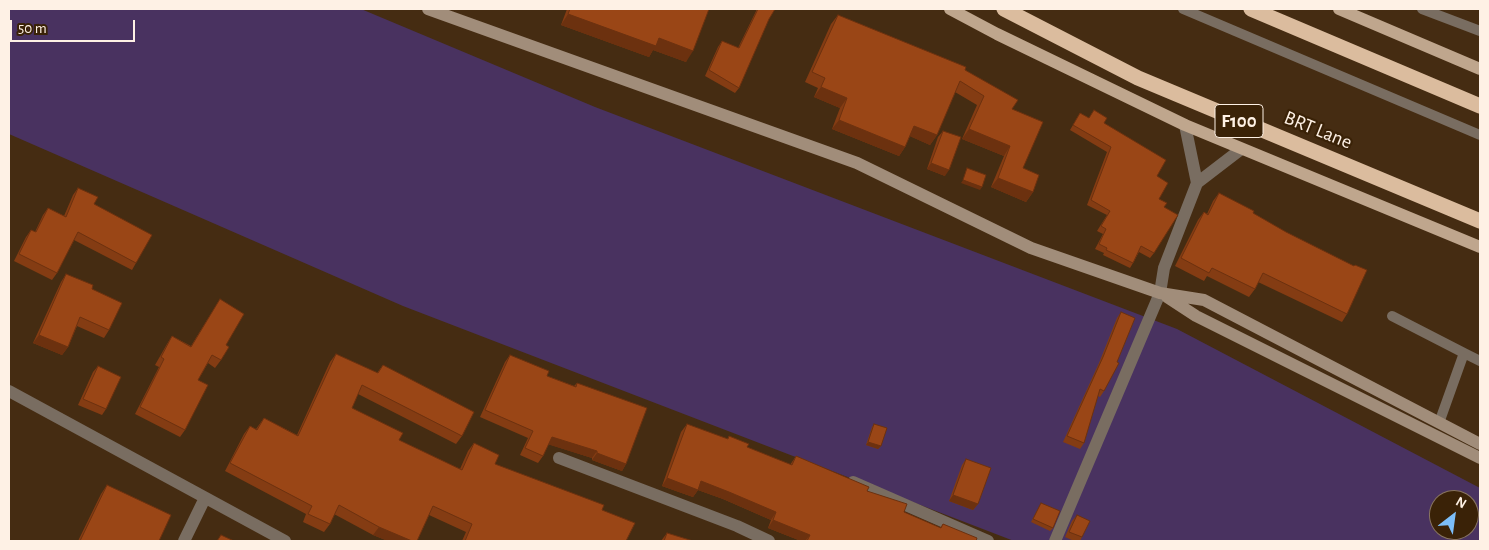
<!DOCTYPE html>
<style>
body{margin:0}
#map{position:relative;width:1489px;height:550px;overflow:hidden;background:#452c12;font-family:"Alegreya Sans",sans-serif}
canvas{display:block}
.frame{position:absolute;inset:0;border:10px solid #fef1e5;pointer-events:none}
.north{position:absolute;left:1429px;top:490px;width:50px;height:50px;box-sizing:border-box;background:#3a2207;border:1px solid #887560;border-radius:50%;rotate:30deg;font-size:14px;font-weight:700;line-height:20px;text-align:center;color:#fef1e5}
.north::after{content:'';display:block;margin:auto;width:18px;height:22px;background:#7cbef9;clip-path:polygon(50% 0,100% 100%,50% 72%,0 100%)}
.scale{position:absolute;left:10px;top:20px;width:125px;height:22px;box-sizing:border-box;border:2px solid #fef1e5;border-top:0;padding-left:6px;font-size:15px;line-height:18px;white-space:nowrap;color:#fef1e5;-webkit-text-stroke:4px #3a2207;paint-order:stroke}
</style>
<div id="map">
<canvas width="1489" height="550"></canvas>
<div class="frame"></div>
<div class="north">N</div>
<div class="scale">50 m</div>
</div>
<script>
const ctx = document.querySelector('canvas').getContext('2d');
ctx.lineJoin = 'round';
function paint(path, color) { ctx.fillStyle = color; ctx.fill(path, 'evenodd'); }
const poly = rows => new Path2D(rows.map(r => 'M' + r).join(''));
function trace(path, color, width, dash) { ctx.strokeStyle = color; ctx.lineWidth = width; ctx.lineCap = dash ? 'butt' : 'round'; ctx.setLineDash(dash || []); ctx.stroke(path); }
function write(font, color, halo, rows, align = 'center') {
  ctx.font = font + ' "Alegreya Sans",sans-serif'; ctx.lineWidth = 4.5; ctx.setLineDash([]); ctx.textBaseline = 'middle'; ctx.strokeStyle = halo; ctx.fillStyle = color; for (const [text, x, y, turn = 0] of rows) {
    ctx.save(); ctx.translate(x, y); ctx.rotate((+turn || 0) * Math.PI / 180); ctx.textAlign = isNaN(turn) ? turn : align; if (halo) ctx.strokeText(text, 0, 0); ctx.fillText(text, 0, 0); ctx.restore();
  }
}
const green = poly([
 [9,9,361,9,595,107,1177,329,1480,488,1480,541,1014,541,403,306,9,134],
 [1439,500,1469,500,1469,530,1439,530]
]);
const service = poly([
 [1183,9,1480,135],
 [1422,9,1480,31],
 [1392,316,1464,353,1439,423],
 [1464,353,1480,361]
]);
const minor = poly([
 [1185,125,1197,183],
 [9,391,285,541],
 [559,458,737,526,769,541],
 [853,482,988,541],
 [184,541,205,498],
 [1055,541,1160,293,1164,268,1197,183,1240,150]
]);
const secondary = poly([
 [428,9,857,163,1031,248,1160,293,1204,300,1480,444],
 [1167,297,1196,316,1480,458]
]);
const primary = poly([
 [950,9,997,34,1185,125,1480,247],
 [1339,9,1480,69]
]);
const motorway = poly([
 [1004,9,1138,78,1480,221],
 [1251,9,1480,106]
]);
const wall = poly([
 [567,9,709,9,686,62,653,50,649,57,561,25],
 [757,9,775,9,769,19,739,88,735,93,705,76,718,47,722,41,738,48],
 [838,15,965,70,1012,109,1023,168,1033,192,1026,202,991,187,1004,156,962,139,977,105,955,92,937,135,930,145,910,136,905,147,899,156,832,129,840,108,814,97,818,88,805,82,831,24],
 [1080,113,1089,118,1104,123,1157,176,1159,199,1164,207,1154,253,1150,258,1139,252,1133,263,1130,268,1103,255,1104,253,1095,249,1103,234,1097,231,1107,215,1087,205,1107,152,1070,130],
 [943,131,945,176,927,169,938,137],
 [78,188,94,204,136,263,132,270,74,240,57,273,52,280,14,261,26,237,31,230,35,232,43,215,48,208,64,216,73,195],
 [1219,193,1253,213,1347,314,1342,322,1258,282,1255,289,1249,297,1207,276,1204,281,1175,266,1198,220,1204,212,1207,214,1213,201],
 [66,274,92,289,109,330,104,338,77,326,68,347,62,355,33,343,61,282],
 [220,299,226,345,221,360,215,368,208,363,198,380,185,430,180,437,135,414,159,367,155,365,167,344,172,336,191,346],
 [1121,312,1104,391,1100,397,1098,396,1084,443,1080,449,1063,442,1099,363,1117,318],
 [336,354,377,373,383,365,462,436,456,444,358,394,352,408,399,440,460,469,468,451,474,443,495,464,602,510,626,541,462,541,466,532,429,515,417,541,388,541,373,535,334,514,330,524,324,532,303,522,306,514,225,471,244,434,250,426,256,429,264,418,297,435,330,362],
 [510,355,547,376,574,386,577,383,626,464,622,471,592,460,592,458,548,444,543,456,538,463,520,455,528,438,480,417,505,362],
 [98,366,106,409,102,415,78,405,93,372],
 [687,424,727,439,729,436,747,447,790,465,796,456,867,491,904,512,940,528,943,524,976,541,801,541,768,528,771,520,723,499,698,490,693,497,662,486,681,432],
 [874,424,881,446,878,449,866,445,872,427],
 [966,459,978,504,973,510,949,501,962,465],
 [107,485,159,541,78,541,101,494],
 [1041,503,1053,528,1050,531,1031,522],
 [1077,515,1082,537,1080,541,1074,541,1065,537,1072,521],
 [667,533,693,541,661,541]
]);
const shadedWall = poly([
 [568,14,659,38,693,51,686,62,653,50,649,57,561,25],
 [821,87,847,98,840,108,814,97],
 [839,120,905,147,899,156,832,129],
 [914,126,937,135,930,145,907,135],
 [969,129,1010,146,1004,156,962,139],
 [931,163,949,170,945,176,927,169],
 [998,178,1033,192,1026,202,991,187],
 [963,180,982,187,980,190,961,183],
 [39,335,68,347,62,355,33,343],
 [552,437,597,451,592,458,547,444],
 [868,442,881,446,878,449,866,445],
 [597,453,626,464,622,471,592,460],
 [667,478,701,481,729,492,776,512,771,520,723,499,698,490,693,497,662,486],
 [953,495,978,504,973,510,949,501],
 [773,520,810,535,805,541,801,541,768,528],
 [379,527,412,541,388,541,373,535]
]);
const building = poly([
 [570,9,709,9,693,51,659,38,656,46,568,14,570,9],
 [758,9,775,9,769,19,739,88,709,70,722,41,739,48,758,9],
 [838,15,966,67,965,70,1018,100,1012,109,1043,122,1023,168,1039,175,1033,192,998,178,1010,146,969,129,984,96,960,81,937,135,914,126,905,147,839,120,847,98,821,87,825,78,812,72,838,15],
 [1094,110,1107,118,1104,123,1166,160,1157,176,1168,183,1159,199,1167,203,1164,207,1178,215,1154,253,1141,246,1133,263,1106,250,1107,248,1099,244,1106,229,1101,226,1110,211,1091,200,1111,147,1073,125,1080,113,1089,118,1094,110],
 [943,131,961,137,949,170,931,163,943,131],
 [967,168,986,175,982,187,963,180,967,168],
 [78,188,98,197,94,204,152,235,136,263,78,232,57,273,19,254,31,230,36,232,48,208,66,217,78,188],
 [1219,193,1254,211,1253,213,1286,232,1354,266,1355,265,1367,270,1347,314,1263,273,1255,289,1212,268,1209,273,1181,258,1204,212,1208,215,1219,193],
 [66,274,93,285,92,289,122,303,109,330,80,317,68,347,39,335,66,274],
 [220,299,244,314,226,345,229,347,221,360,212,355,198,380,208,385,185,430,140,407,164,359,161,357,172,336,191,347,220,299],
 [1121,312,1135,318,1117,362,1119,363,1104,391,1100,389,1084,443,1067,436,1103,357,1121,312],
 [336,354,378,373,383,365,474,412,462,436,362,385,352,408,403,433,399,440,462,470,474,443,499,455,495,464,604,505,602,510,635,523,626,541,465,541,472,524,433,506,417,541,412,541,379,527,339,505,330,524,308,514,312,506,230,463,250,426,257,430,264,418,298,436,336,354],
 [510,355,549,371,547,376,576,387,577,383,647,408,626,464,597,453,597,451,552,437,543,456,525,448,533,431,485,410,510,355],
 [98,366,121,377,106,409,83,399,98,366],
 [687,424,728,439,729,436,749,444,747,447,792,465,796,456,869,487,867,491,907,504,904,512,941,528,943,524,977,538,976,541,807,541,810,535,773,520,776,512,729,492,701,481,698,490,667,478,687,424],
 [874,424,887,428,881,446,868,442,874,424],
 [966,459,991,468,978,504,953,495,966,459],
 [107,485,171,515,159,541,80,541,107,485],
 [1041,503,1060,511,1053,528,1033,519,1041,503],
 [1077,515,1090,521,1082,537,1069,532,1077,515],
 [667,533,693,541,664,541,667,533],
 [221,535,234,541,217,541,221,535]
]);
const shields = [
 [1239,121,48]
];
const shieldNames = [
 ["F100",1239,121]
];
const streetNames = [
 ["BRT Lane",1318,130,22]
];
paint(green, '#493260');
trace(service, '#796d61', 10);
trace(minor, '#796d61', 12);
trace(secondary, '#a18d7a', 12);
trace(primary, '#bfa68d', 12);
trace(motorway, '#dbbc9e', 15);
paint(wall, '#843c13');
paint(shadedWall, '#6c310f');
paint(building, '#9a4616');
trace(building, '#6c310f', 1);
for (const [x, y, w] of shields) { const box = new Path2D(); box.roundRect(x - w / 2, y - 16.5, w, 33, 4); ctx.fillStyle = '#3a2207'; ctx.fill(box); trace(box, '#fef1e5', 1); }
write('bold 19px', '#fef1e5', null, shieldNames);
write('20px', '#fef1e5', '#3a2207', streetNames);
</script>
